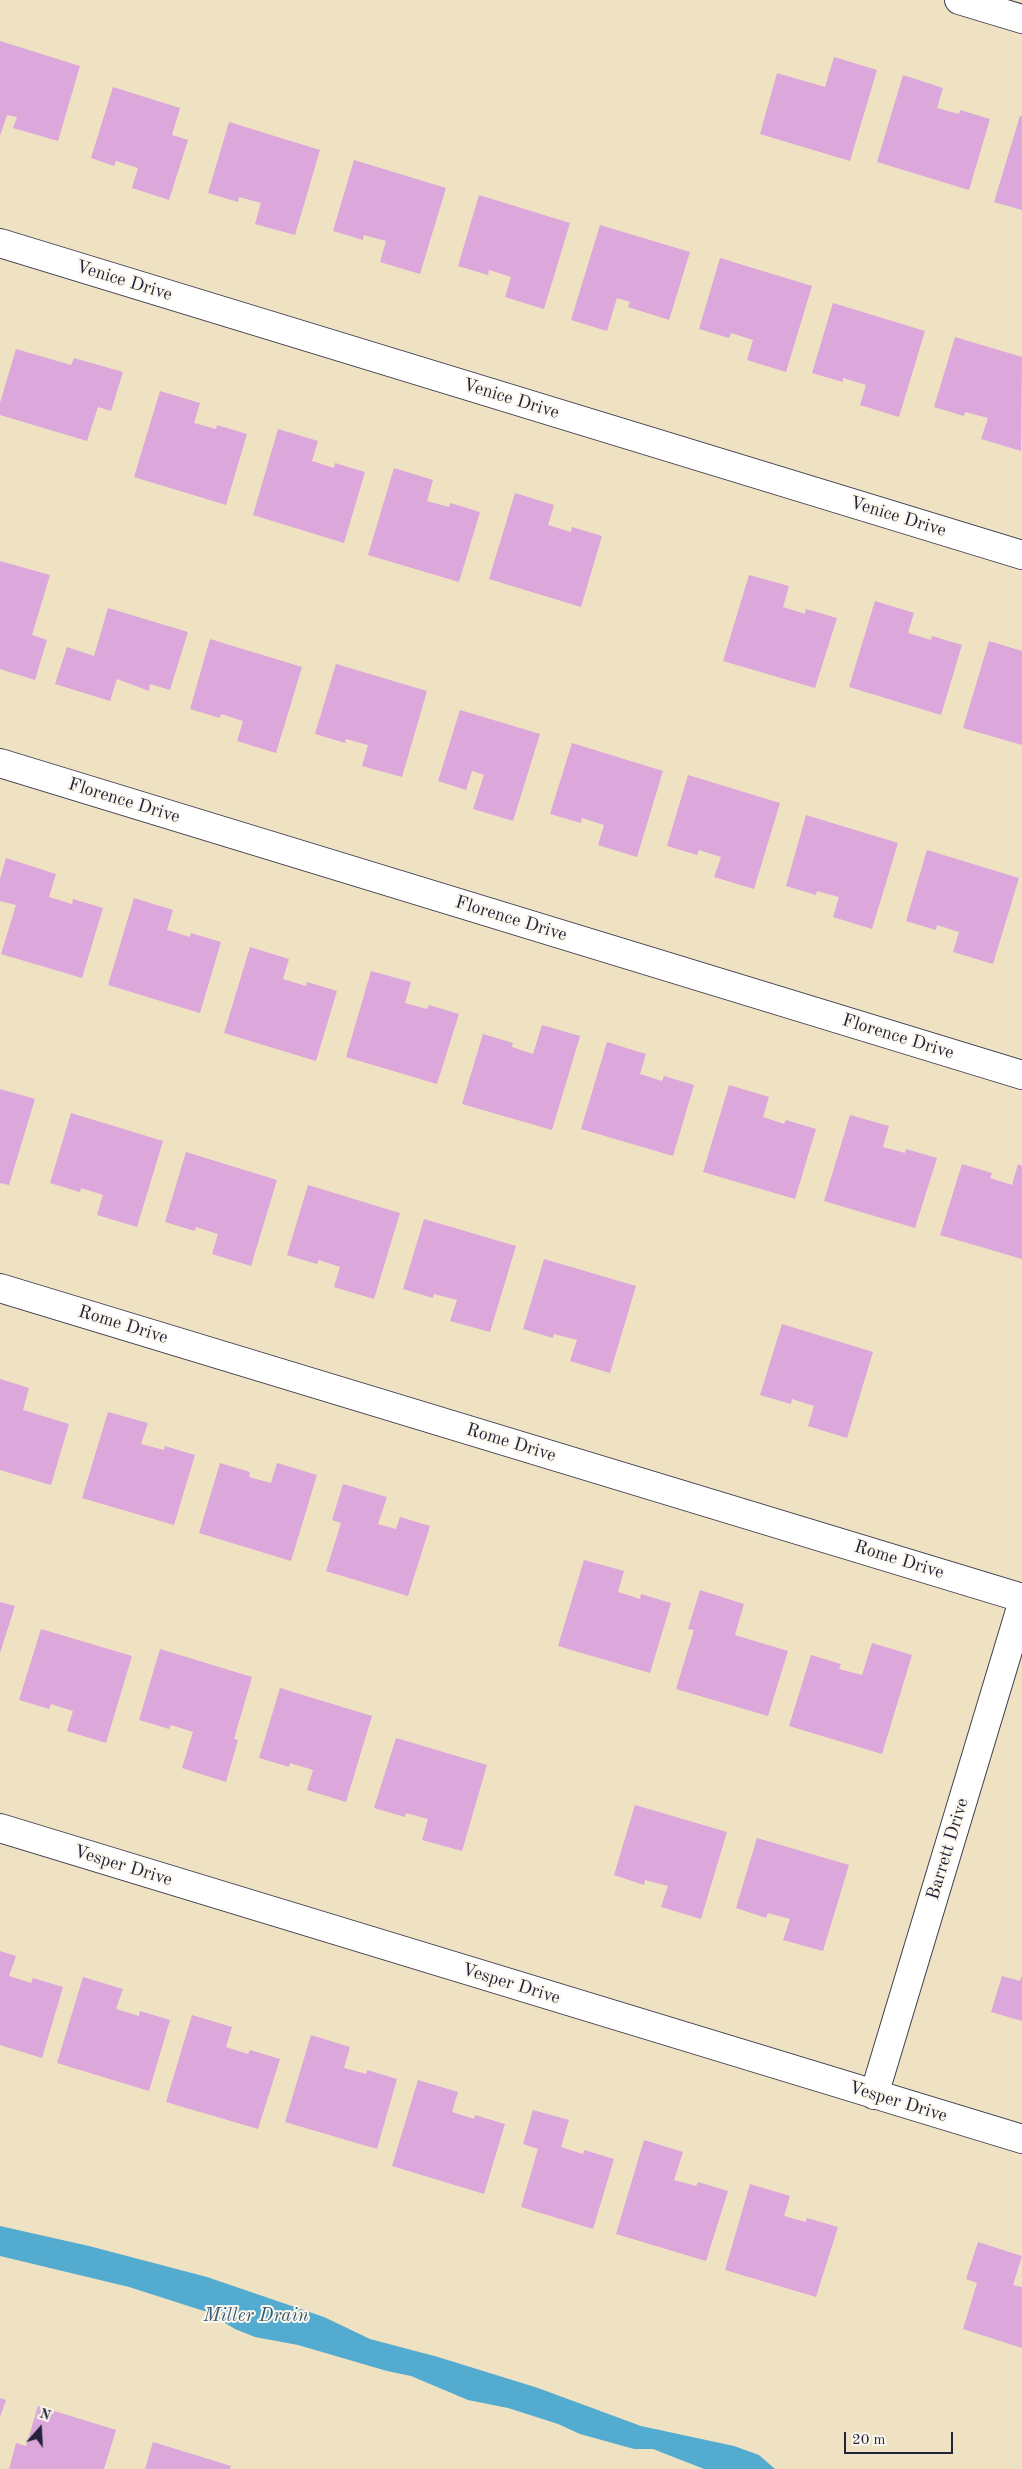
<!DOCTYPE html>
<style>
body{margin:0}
#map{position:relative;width:1022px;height:2469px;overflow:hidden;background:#eee2c3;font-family:"Old Standard TT",serif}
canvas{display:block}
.north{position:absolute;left:15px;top:2404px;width:50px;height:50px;-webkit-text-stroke:4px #fbf7ec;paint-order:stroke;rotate:19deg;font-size:14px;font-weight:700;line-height:20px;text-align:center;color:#22223b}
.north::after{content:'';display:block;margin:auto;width:18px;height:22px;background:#22223b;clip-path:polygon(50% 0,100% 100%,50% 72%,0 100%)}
.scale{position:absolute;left:844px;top:2432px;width:109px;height:22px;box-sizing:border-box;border:2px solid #22223b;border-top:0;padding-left:6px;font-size:15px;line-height:18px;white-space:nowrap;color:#22223b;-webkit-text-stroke:4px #fbf7ec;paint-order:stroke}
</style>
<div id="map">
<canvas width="1022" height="2469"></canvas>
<div class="north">N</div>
<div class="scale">20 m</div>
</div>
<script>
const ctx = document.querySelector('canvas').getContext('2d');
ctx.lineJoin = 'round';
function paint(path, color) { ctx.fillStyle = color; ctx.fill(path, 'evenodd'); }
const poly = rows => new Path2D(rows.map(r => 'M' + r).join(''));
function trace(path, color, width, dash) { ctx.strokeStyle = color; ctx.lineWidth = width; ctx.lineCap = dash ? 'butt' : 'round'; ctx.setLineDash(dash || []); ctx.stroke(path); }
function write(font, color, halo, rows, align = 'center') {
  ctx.font = font + ' "Old Standard TT",serif'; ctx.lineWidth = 4; ctx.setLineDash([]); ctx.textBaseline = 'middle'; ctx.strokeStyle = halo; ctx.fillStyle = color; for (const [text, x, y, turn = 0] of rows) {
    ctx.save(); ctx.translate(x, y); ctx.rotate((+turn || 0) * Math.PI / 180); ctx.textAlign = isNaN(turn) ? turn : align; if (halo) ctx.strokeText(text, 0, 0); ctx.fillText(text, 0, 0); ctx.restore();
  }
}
const water = poly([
 [0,2226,89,2246,207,2277,324,2317,370,2339,438,2357,538,2388,641,2426,734,2446,759,2455,775,2469,704,2469,653,2449,634,2449,580,2434,558,2424,508,2408,468,2400,411,2376,387,2371,298,2345,255,2337,235,2329,207,2312,129,2287,0,2256]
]);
const building = poly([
 [0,41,80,66,58,141,13,128,17,117,7,115,0,136],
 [834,57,877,70,850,161,760,134,777,73,825,87],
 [903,75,943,88,937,108,959,114,960,110,990,119,969,190,877,162],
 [113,87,180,108,172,135,188,140,169,200,132,188,138,168,116,161,114,166,91,158],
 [1020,116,1022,116,1022,210,994,202],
 [229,122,320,150,295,235,255,224,261,203,239,197,238,202,208,193],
 [354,160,446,188,420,274,380,262,386,241,364,235,363,240,333,231],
 [479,195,570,223,544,309,505,297,511,277,489,270,488,275,458,266],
 [600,225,690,252,669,320,628,307,630,302,617,298,607,331,571,320],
 [720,258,812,286,786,372,747,360,753,340,731,333,729,338,699,329],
 [833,303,925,331,899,417,860,405,866,385,843,378,843,382,812,373],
 [955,337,1022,357,1021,451,981,439,988,418,965,412,964,416,934,407],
 [16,349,71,365,74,358,123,372,111,411,98,407,87,441,0,415,0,403],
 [160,391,200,403,194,423,216,429,217,425,247,434,226,505,134,477],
 [278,429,318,441,312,461,334,468,335,463,365,472,344,543,253,515],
 [394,468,433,480,427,501,449,507,450,503,480,512,459,582,368,555],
 [515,493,554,505,548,525,571,532,572,527,602,536,581,607,489,579],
 [0,561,50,575,32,635,47,640,35,680,0,669],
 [749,575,789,586,783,607,805,614,806,609,837,618,815,688,723,661],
 [875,601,914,613,908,633,931,640,932,636,962,645,941,715,849,687],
 [108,608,188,632,170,690,150,684,149,691,117,679,110,701,55,684,67,647,94,656],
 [210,639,302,667,276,753,237,741,243,721,221,714,220,718,190,709],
 [989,641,1022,651,1022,745,963,728],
 [336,664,427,691,402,777,362,766,368,745,346,739,345,743,315,734],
 [460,710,540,734,513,821,473,809,484,775,472,771,466,790,438,781],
 [572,743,663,771,637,857,598,845,604,825,582,818,581,823,550,814],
 [688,775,780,803,754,889,714,877,721,857,699,850,697,855,667,846],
 [806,815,898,843,872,929,833,917,839,897,817,891,816,895,786,886],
 [927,850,1019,878,993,964,953,952,959,932,937,925,936,930,906,921],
 [6,858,56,874,49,897,72,904,73,899,103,908,82,978,1,954,16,905,0,901,0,879],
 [134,898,173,910,167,930,190,937,191,933,221,942,200,1013,108,985],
 [250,947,289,959,283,979,306,986,307,982,337,991,316,1061,224,1033],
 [371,971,411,982,405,1003,427,1009,429,1005,459,1014,437,1084,346,1057],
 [542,1025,580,1036,552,1130,462,1104,483,1034,513,1043,512,1047,533,1054],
 [607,1042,646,1054,640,1074,662,1081,664,1076,694,1085,673,1156,581,1129],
 [729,1085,769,1097,763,1117,784,1124,786,1120,816,1129,795,1199,703,1172],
 [0,1089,35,1099,9,1185,0,1183],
 [71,1113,163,1141,137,1227,97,1215,103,1195,81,1188,80,1192,50,1183],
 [850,1115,889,1126,883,1147,905,1153,906,1149,937,1158,915,1228,824,1201],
 [186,1152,277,1180,251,1266,212,1254,218,1234,196,1227,195,1231,165,1222],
 [962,1164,992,1173,990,1178,1012,1185,1018,1164,1022,1166,1022,1259,940,1235],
 [308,1185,400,1213,374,1299,334,1287,340,1267,319,1260,317,1264,287,1255],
 [424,1219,516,1246,490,1332,450,1321,457,1300,434,1294,433,1298,403,1289],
 [544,1259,636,1286,610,1373,570,1361,577,1340,554,1334,553,1338,523,1329],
 [782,1324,873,1352,847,1438,808,1426,814,1406,792,1399,791,1404,760,1395],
 [0,1379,29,1388,23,1410,69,1424,51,1485,0,1470],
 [108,1412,148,1423,141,1444,164,1450,165,1446,195,1455,174,1525,82,1498],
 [220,1463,250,1472,249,1477,271,1483,277,1463,317,1475,291,1561,199,1533],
 [343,1484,387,1497,378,1524,396,1529,400,1517,430,1526,408,1596,326,1571,341,1523,332,1520],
 [584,1560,624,1571,618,1592,640,1599,641,1594,671,1603,650,1673,558,1646],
 [700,1590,744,1604,735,1635,788,1651,768,1716,676,1689,694,1630,688,1629],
 [0,1602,15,1606,0,1653],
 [41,1629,132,1656,106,1743,67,1731,73,1711,51,1704,49,1709,19,1700],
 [872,1643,912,1655,882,1754,789,1726,811,1655,841,1664,839,1669,862,1675],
 [160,1649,252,1677,234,1739,238,1740,226,1782,182,1768,193,1732,171,1725,169,1729,139,1720],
 [280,1688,372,1716,346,1802,307,1790,313,1770,290,1763,289,1767,259,1758],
 [396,1738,487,1765,462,1851,422,1840,428,1819,406,1813,405,1817,374,1808],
 [635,1805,727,1832,701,1919,661,1907,668,1886,645,1880,644,1885,614,1875],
 [757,1838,849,1865,823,1951,783,1940,790,1919,768,1913,766,1918,736,1908],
 [0,1951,16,1956,9,1976,31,1983,33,1978,63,1987,42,2058,0,2045],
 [1022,1975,1022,2021,991,2012,1002,1976,1020,1981],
 [83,1977,123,1989,116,2009,139,2016,140,2011,170,2020,149,2091,57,2063],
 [192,2015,232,2027,226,2047,248,2054,250,2050,280,2059,258,2129,166,2102],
 [311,2035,350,2047,344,2068,366,2074,367,2070,397,2079,377,2149,285,2122],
 [418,2080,458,2092,452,2112,474,2119,475,2115,505,2124,484,2194,392,2166],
 [533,2110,569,2120,561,2147,583,2154,584,2150,614,2159,593,2229,521,2207,538,2149,523,2144],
 [644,2140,683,2152,674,2180,696,2186,698,2182,728,2191,706,2261,616,2234],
 [750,2184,790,2196,784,2216,806,2222,807,2218,838,2227,816,2297,725,2270],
 [978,2242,1022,2256,1013,2285,1022,2287,1022,2348,963,2329,977,2283,966,2279],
 [0,2398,6,2400,0,2417],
 [38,2406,116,2430,104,2469,9,2469,16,2443,26,2446],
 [153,2442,231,2466,230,2469,145,2469]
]);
const minor = poly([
 [959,0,1022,19],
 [0,243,1022,555],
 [0,763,1022,1075],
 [0,1288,1022,1598],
 [0,1828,1022,2139],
 [874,2095,1022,1604]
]);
const streetNames = [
 ["Venice Drive",124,281,17],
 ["Venice Drive",511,399,17],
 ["Venice Drive",898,517,17],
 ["Florence Drive",124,801,17],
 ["Florence Drive",511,919,17],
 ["Florence Drive",898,1037,17],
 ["Rome Drive",123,1325,17],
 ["Rome Drive",511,1443,17],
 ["Rome Drive",899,1560,17],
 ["Barrett Drive",948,1849,-73],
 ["Vesper Drive",123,1866,17],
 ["Vesper Drive",511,1984,17],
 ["Vesper Drive",898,2102,17]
];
const waterNames = [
 ["Miller Drain",256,2316]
];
paint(water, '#54abd0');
paint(building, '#dca7db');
trace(minor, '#413f4f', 30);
trace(minor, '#fff', 28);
write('18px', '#22223b', '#fbf7ec', streetNames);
write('italic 19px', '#365977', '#fbf7ec', waterNames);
</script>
